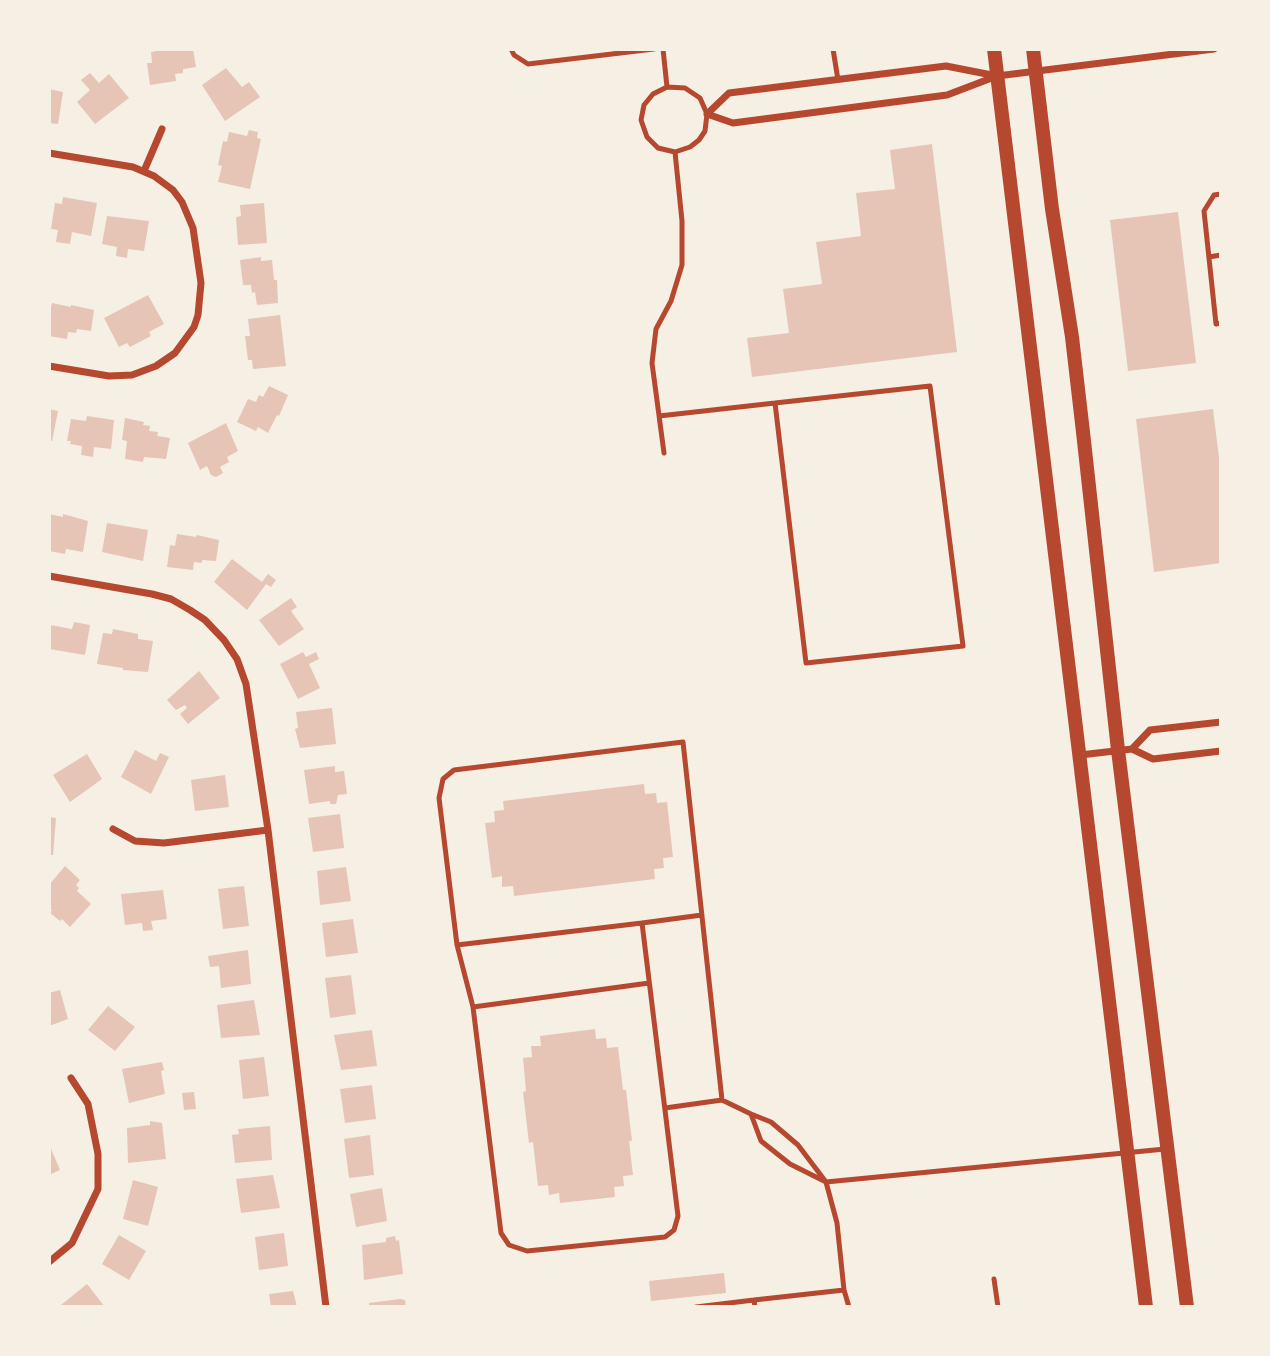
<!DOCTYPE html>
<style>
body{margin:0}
#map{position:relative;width:1270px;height:1356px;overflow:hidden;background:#f6efe4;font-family:"Fira Sans",sans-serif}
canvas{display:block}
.frame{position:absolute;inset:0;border:51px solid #f6efe4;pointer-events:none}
</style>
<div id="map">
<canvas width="1270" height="1356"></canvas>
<div class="frame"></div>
</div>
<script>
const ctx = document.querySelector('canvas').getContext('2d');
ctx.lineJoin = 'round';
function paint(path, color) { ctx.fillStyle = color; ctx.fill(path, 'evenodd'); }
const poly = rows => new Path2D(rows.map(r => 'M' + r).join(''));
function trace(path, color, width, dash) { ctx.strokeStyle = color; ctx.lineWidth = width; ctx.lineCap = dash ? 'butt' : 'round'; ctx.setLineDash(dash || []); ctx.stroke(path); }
const building = poly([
 [167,49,193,49,196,67,183,69,183,73,175,74,176,81,150,85,147,63,152,63,151,52],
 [226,68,242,87,249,82,260,97,225,121,202,85],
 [90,73,99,83,109,74,129,98,95,124,77,102,90,90,81,80],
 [49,89,63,92,58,124,49,123],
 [249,130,258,132,257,138,261,139,250,189,218,182,222,166,218,165,223,141,227,142,229,132,247,136],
 [932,144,957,352,752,377,747,338,789,333,783,289,822,284,816,242,861,236,856,193,895,189,890,150],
 [63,197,97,203,91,236,72,232,70,244,56,242,58,230,51,229,55,203,62,204],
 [264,203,267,243,238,245,236,217,241,216,240,205],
 [1178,212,1196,363,1128,371,1110,220],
 [107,216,149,221,144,251,128,249,127,258,116,256,117,247,102,244],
 [261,257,261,261,272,260,274,280,277,280,278,303,257,305,255,292,252,293,251,285,243,285,240,260],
 [148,295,164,324,149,332,151,336,130,347,127,343,119,347,104,318],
 [52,303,71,307,71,305,94,310,91,331,77,329,76,333,68,332,67,339,49,336,49,315],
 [280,315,286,366,253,369,252,360,248,360,245,336,250,336,248,319],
 [269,386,288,395,279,416,277,415,268,433,258,427,256,431,237,422,248,399,256,402,259,395,263,397],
 [49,409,58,411,52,441,49,441],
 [1213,409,1221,474,1221,563,1154,572,1136,419],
 [87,416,114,420,111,449,94,447,93,457,81,455,82,446,70,444,71,441,67,441,71,419,86,421],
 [125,418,144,422,143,425,150,426,149,431,158,432,157,436,170,438,166,459,144,457,143,462,125,459,127,441,122,440],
 [226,423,238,451,227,457,229,462,220,467,223,473,216,477,211,475,207,466,200,470,188,443],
 [49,514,63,517,63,514,88,521,83,552,66,549,65,554,49,551],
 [107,523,148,530,143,561,102,552],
 [177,534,196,537,197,535,219,540,216,561,202,560,202,563,194,562,193,570,167,567,170,545,175,546],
 [232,559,262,582,268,574,276,580,271,587,266,584,247,610,214,582],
 [291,598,297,607,291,611,304,629,279,646,259,620],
 [74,622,90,625,85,655,49,649,50,625,72,629],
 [113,629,138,634,138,639,153,641,148,672,123,670,123,668,97,664,103,633,112,634],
 [303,652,306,657,316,652,319,659,309,664,320,688,298,699,280,664],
 [199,671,220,698,188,724,180,714,187,708,185,705,176,710,167,700],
 [332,708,336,744,300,748,295,729,298,728,296,712],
 [135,750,156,761,160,753,169,757,151,794,121,777],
 [87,754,102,779,70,802,53,775],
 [335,766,335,772,344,771,347,794,338,795,336,804,330,804,330,801,309,804,304,770],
 [225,775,229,807,195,811,191,780],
 [644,784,645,794,656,793,657,803,667,802,673,857,663,858,664,868,654,869,655,879,514,896,513,886,502,887,502,876,492,878,485,823,495,822,494,811,504,810,503,801],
 [340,814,344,848,313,852,308,818],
 [49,817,56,818,53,855,49,855],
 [65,866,80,880,76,885,79,888,77,891,91,904,70,927,62,919,60,921,50,913,52,910,49,907,49,885],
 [346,867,351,901,320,905,317,871],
 [244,886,249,926,223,929,218,889],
 [163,890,167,919,151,921,153,930,143,931,142,923,125,925,121,894],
 [353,919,358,953,326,957,322,923],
 [248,950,251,984,221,988,219,966,210,967,208,956],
 [351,975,356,1014,330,1018,325,978],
 [60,990,68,1019,49,1026,49,993],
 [254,1000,260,1035,221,1038,217,1005],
 [108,1006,135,1027,115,1051,88,1030],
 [595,1029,596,1039,606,1038,607,1048,618,1047,623,1090,626,1090,632,1141,629,1141,633,1175,623,1176,624,1186,614,1187,615,1197,560,1203,559,1193,549,1195,548,1185,538,1186,533,1142,529,1143,523,1092,526,1091,523,1058,532,1057,531,1046,541,1046,540,1036],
 [372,1030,377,1066,341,1070,334,1035],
 [264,1057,269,1096,243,1099,239,1060],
 [162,1062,164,1070,161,1071,165,1094,129,1103,122,1069],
 [372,1085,376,1119,345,1123,340,1089],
 [194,1092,196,1109,184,1110,182,1093],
 [150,1121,162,1123,166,1159,128,1163,127,1128,150,1125],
 [270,1126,272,1160,235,1163,232,1135,239,1134,238,1129],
 [370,1135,374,1175,349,1178,344,1139],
 [49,1144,60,1170,49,1175],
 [273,1175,280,1208,241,1213,236,1179],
 [133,1180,158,1187,148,1226,123,1219],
 [382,1188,387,1221,356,1227,350,1194],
 [284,1233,288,1266,259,1270,255,1237],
 [119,1235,146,1251,129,1280,102,1264],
 [395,1236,396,1241,399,1240,403,1274,364,1280,362,1245,386,1242,386,1238],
 [724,1273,726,1293,651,1301,649,1281],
 [87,1284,105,1307,62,1307,61,1305],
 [293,1291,297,1307,271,1307,269,1294],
 [400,1299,405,1300,406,1307,369,1307,369,1303]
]);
const service = poly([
 [511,49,514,55,528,64,654,49],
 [663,49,667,87],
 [833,49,838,80],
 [1221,194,1214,195,1204,211,1216,324,1221,323],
 [1209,257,1221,255],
 [659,416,775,403,930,386,963,646,806,663,775,403],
 [664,453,652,363,656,329,671,301,682,265,682,221,675,152,658,148,647,137,641,120,644,105,653,94,667,87,685,88,700,98,707,114,705,131,699,140,690,147,675,152],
 [642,923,702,915],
 [457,945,642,923,678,1216,674,1230,665,1237,527,1251,509,1245,501,1233,473,1007,457,945,439,798,443,779,454,770,683,742,722,1100,751,1114],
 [473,1007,649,983],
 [665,1108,722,1100],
 [994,1279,998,1307],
 [696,1307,754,1300],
 [755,1307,754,1300,844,1290],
 [849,1307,844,1290,837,1223,826,1182,798,1145,771,1122,751,1114,761,1141,790,1164,826,1182,1165,1149]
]);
const minor = poly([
 [997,76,947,95,733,123,707,114,729,93,946,66,997,76,1214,49],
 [49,153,133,167,154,176,173,190,182,202,193,228,201,283,198,315,194,327,175,353,156,366,132,375,109,376,49,366],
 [144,171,162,129],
 [49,576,152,594,171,599,190,610,205,620,224,640,237,659,246,684,268,830,326,1307],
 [1132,749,1150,730,1221,722],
 [1080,755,1132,749,1153,759,1221,751],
 [113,829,135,841,164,843,268,830],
 [49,1262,72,1243,98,1189,98,1154,88,1104,71,1078]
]);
const secondary = poly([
 [994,49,1146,1307],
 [1033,49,1052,209,1072,337,1083,432,1118,750,1187,1307]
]);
paint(building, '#e6c5b7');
trace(service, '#b5482f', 5);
trace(minor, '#b5482f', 7);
trace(secondary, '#b5482f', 14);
</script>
